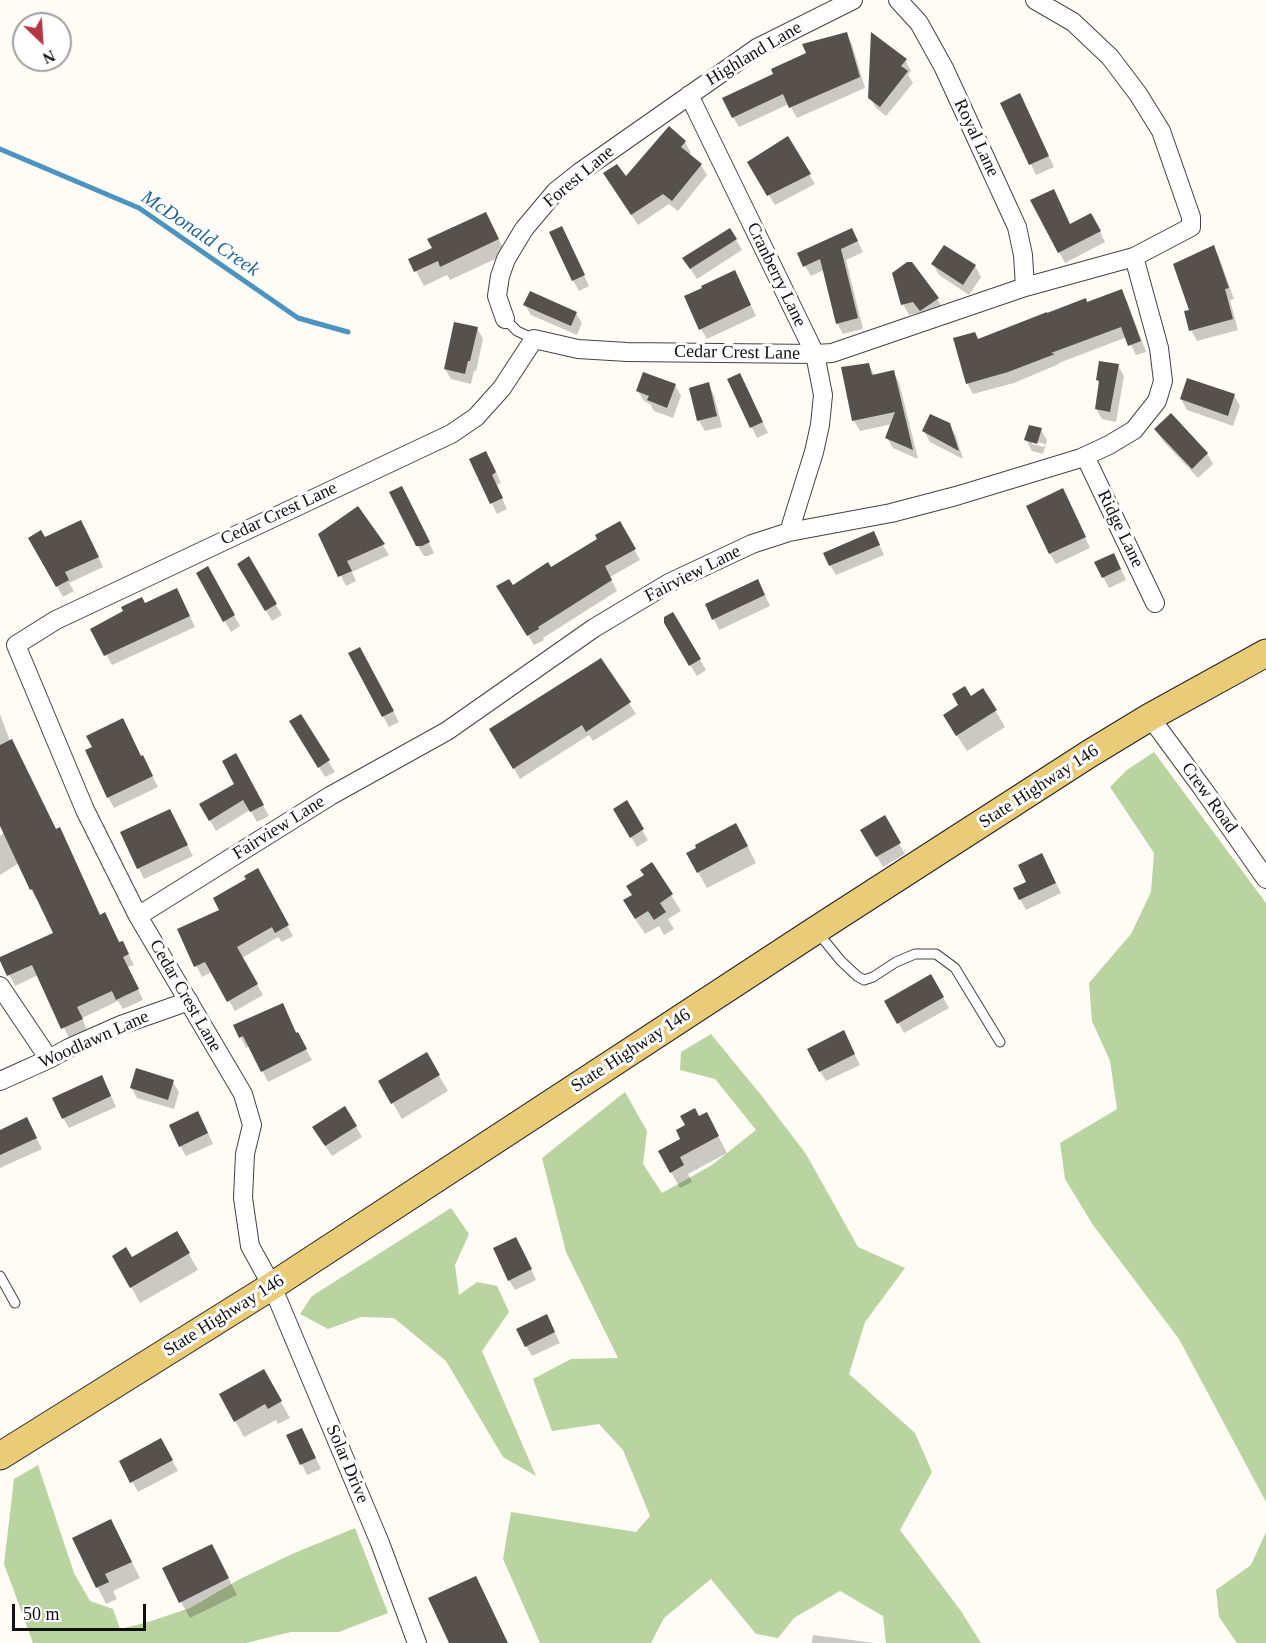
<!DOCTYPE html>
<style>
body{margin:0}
#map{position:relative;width:1266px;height:1643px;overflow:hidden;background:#fefcf4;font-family:"Times New Roman",serif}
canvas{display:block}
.north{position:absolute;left:12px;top:12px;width:60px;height:60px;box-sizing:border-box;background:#fff;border:2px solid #9f9f9f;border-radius:50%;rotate:155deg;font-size:16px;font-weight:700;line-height:24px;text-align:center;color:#101010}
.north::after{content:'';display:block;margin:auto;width:21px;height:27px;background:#b1363e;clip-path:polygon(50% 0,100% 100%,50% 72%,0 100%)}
.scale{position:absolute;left:12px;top:1604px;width:134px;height:27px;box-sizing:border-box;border:3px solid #101010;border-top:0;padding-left:8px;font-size:18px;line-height:21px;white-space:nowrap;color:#101010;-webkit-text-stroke:4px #fff;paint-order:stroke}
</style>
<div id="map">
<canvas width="1266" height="1643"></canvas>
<div class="north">N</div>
<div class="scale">50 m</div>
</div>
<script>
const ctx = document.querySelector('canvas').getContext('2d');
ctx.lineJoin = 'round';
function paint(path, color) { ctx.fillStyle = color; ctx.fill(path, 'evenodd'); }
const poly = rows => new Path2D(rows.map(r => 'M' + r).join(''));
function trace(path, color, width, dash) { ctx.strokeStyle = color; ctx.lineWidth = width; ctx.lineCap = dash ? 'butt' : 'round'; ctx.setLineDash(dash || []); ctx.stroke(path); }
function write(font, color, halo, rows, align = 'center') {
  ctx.font = font + ' "Times New Roman",serif'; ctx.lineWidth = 6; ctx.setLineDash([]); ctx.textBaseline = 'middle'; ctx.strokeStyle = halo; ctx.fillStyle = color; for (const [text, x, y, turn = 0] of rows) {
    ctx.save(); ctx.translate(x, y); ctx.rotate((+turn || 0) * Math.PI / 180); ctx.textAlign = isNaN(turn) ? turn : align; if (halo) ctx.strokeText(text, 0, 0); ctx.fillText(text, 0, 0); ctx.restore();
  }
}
const forest = poly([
 [1154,752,1266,903,1266,1502,1179,1339,1093,1225,1065,1179,1060,1143,1117,1109,1110,1061,1092,1021,1089,983,1131,934,1151,892,1154,853,1110,787,1127,770],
 [711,1034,761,1095,806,1154,858,1247,905,1268,865,1322,849,1374,915,1433,932,1472,900,1530,961,1611,981,1643,886,1643,883,1616,840,1591,794,1618,778,1638,756,1634,711,1579,664,1618,651,1643,540,1643,503,1559,511,1512,636,1532,650,1516,623,1450,599,1424,552,1431,533,1379,571,1359,618,1358,566,1252,542,1158,625,1092,647,1131,643,1164,662,1193,712,1165,756,1130,715,1079,680,1070,681,1052],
 [451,1208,469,1234,455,1265,459,1295,477,1282,497,1286,509,1312,482,1351,536,1476,503,1457,446,1361,394,1318,361,1317,328,1329,300,1314,312,1296],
 [38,1465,74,1573,90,1601,113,1609,120,1629,148,1622,190,1608,240,1579,292,1554,355,1528,388,1613,339,1632,291,1632,246,1643,33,1643,4,1564,14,1479],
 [1266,1532,1266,1643,1237,1643,1219,1617,1216,1590,1251,1565]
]);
const shadow = poly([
 [846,33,852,44,865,88,797,118,789,104,739,127,733,117,775,75],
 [905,60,911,71,908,75,913,83,886,116,876,108,870,97],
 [1002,104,1025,106,1054,167,1036,175],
 [787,138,815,184,775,205,749,162],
 [685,142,691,153,689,155,701,165,707,175,678,211,669,204,638,225,611,184,626,179],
 [1070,225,1097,225,1105,242,1065,263,1059,252],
 [493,228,506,254,450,280,447,275,424,286,410,260,434,249],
 [730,230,742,250,697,279,684,259],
 [567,238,589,286,579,291,573,280],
 [857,240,863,252,846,260,863,329,843,334,837,323,824,270,811,276,805,266],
 [1213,247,1219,257,1234,299,1230,300,1238,330,1197,341,1191,330,1191,311],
 [911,263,944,309,927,321,921,312,909,315,903,304],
 [933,264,975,266,981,277,969,295,939,275],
 [740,282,756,316,707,339,701,329],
 [1121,291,1127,301,1146,352,1136,355,1127,337,1059,363,1059,364,1014,383,973,394,967,383,979,340],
 [525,305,576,313,582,323,577,335,531,315],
 [477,328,483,339,476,371,474,371,471,384,451,379,445,369],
 [868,364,875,376,893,372,899,382,918,459,893,448,887,438,892,424,860,431,854,421],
 [1118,366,1124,376,1116,422,1102,419,1096,409,1100,385,1098,380],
 [729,380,745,386,768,433,757,438],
 [708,384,714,395,722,427,705,431,699,421,691,389],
 [675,385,681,396,673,418,654,411,650,404,644,401,638,391],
 [1234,395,1240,406,1233,426,1187,410,1181,399],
 [949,425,956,436,963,459,930,442,924,431],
 [1041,430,1047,440,1043,454,1032,451,1026,440],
 [1032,441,1045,444,1044,447,1032,444],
 [1156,430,1207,453,1213,464,1198,478,1162,440],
 [471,460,492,463,501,483,496,485,507,509,497,514],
 [407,498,434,553,428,556,424,556,417,545],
 [1068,500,1090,548,1056,564,1050,554],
 [619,523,640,560,610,577,617,591,543,638,544,640,534,645,498,587,512,587,550,569,599,540],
 [87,532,103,567,69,583,74,591,63,597,30,538,44,539],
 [874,533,884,555,836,575,830,565],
 [320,534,383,545,389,555,352,572,356,581,346,586],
 [248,558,282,615,272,621,239,564],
 [1119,565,1126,580,1109,588,1103,577],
 [207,568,240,626,231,632,198,573],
 [763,591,770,606,719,630,707,605],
 [182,600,195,627,112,665,92,630,125,612,145,605],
 [673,614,706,670,697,676,665,623],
 [365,659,399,722,389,727,383,716],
 [601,660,636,714,593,741,589,735,520,779,491,730],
 [983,690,1005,727,967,751,954,731,971,698],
 [0,714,18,763,0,773],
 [301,716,335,772,325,777,292,721],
 [235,756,269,816,257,822,250,810,216,831,201,805,236,784],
 [141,758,148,768,158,787,114,808,108,797],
 [0,788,56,831,100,917,128,953,134,965,128,967,143,1000,123,1009,118,1001,82,1018,87,1030,69,1038,38,975,15,986,1,958,55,933,39,899,37,900,31,889,19,863,0,875,0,836,4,833,0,824],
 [626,803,648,840,637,847,615,809],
 [884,817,905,854,883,867,862,831],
 [175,821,193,856,144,879,122,833],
 [745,841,756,863,707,888,698,872],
 [1042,855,1061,893,1026,910,1020,899],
 [652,864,681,911,668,919,674,929,664,935,659,926,645,934,634,917,634,895],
 [257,870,293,936,282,942,278,937,242,958,263,995,235,1011,212,972,202,977,179,930,221,910],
 [931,976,949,1008,904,1033,886,1001],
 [288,1015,297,1034,312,1060,268,1082,250,1046,246,1048,235,1026],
 [849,1043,860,1065,826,1081,820,1071],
 [426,1054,448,1091,402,1119,380,1081],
 [173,1082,179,1092,174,1109,137,1098,131,1087],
 [107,1087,116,1107,69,1128,63,1118],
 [345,1108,362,1137,332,1156,320,1138],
 [699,1118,715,1130,727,1153,688,1174,692,1182,680,1188,671,1172,682,1139],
 [27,1119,42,1149,0,1168,0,1131],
 [204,1124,213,1144,186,1156,180,1146],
 [177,1233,198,1270,140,1303,114,1256,131,1259],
 [522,1249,536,1280,515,1290,509,1280],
 [552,1327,560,1343,532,1356,526,1346],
 [263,1371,290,1418,278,1424,276,1420,244,1437,221,1395],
 [302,1430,321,1469,307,1475,288,1436],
 [161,1440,178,1471,138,1492,121,1461],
 [111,1521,140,1578,113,1591,117,1599,106,1604,74,1539],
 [220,1561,237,1595,190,1618,181,1602],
 [813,1635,875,1643,812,1643]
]);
const stream = poly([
 [0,149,139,208,298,318,348,332]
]);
const building = poly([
 [847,32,860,77,789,108,783,94,732,118,722,98,773,74,771,69,806,53,802,44],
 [871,32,907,59,901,66,908,71,880,107,868,98],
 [1020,93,1049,156,1029,165,1000,103],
 [669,126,686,141,681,147,702,164,672,201,663,194,631,215,603,173,617,164,626,176],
 [788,136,811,174,767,196,747,162],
 [1054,189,1070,224,1091,213,1101,231,1058,253,1030,200],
 [486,212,499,239,440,267,438,261,414,272,408,259,432,248,427,239],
 [562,226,585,275,572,281,549,232],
 [730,228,737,239,690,269,682,258],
 [852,228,858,241,841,249,858,318,836,324,820,259,803,267,797,253],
 [944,245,976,265,963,285,931,264],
 [1214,245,1229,288,1225,289,1233,319,1189,331,1184,311,1189,310,1173,264],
 [907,262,912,262,939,298,920,311,913,302,901,305,892,273],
 [735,270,751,305,699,330,684,296,702,288,701,286],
 [1122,289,1141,341,1128,346,1121,327,1051,353,1055,354,1008,372,966,384,953,338,975,332,978,339,1047,312,1047,313,1086,298,1087,302],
 [530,291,577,312,571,326,523,305],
 [454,322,478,327,470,361,468,361,465,374,444,369],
 [1099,361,1119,364,1110,412,1095,409,1099,381,1096,380],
 [869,363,872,375,894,370,913,450,885,438,895,412,852,421,841,367],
 [643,372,676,384,667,408,647,400,649,396,636,391],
 [740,373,763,422,750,428,727,379],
 [1187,378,1235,394,1228,416,1180,399],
 [709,382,717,416,697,421,689,388],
 [1171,413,1208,453,1192,469,1154,429],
 [930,414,950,423,959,451,922,431],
 [1029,425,1042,428,1037,444,1024,440],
 [486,451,496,472,492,475,503,498,490,504,469,459],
 [402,486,430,542,422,546,416,546,389,492],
 [1063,488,1086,537,1049,554,1026,506],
 [358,506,385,544,347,561,352,571,338,577,318,534],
 [81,520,99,557,65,572,69,580,56,587,28,538,41,530,45,537],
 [620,521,636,549,605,566,612,580,538,627,539,629,527,636,496,586,509,579,513,585,548,562,551,567,597,539,595,535],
 [874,531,880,545,829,566,823,553],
 [1114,553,1121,569,1102,578,1094,562],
 [249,556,277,604,265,611,237,564],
 [208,566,235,615,223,622,196,573],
 [758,579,765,595,712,620,705,604],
 [177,588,190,616,104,656,90,629,123,611,121,607,142,597,145,603],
 [673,612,701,659,689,666,664,623,664,617],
 [360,647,394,711,382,717,348,653],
 [601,658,631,702,586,732,582,725,513,769,489,729],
 [965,686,971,696,983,688,997,710,956,736,943,715,958,705,952,694],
 [301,714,330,760,318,768,289,721],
 [123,718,141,756,143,755,153,776,107,798,85,750,92,747,86,736],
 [12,739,56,829,60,827,100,915,105,912,119,942,123,941,129,954,123,957,139,989,116,1000,112,991,77,1007,83,1019,61,1029,32,965,7,976,0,961,0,957,53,933,32,889,30,890,0,826,0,745],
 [236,753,264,805,250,812,243,800,209,821,199,804,234,784,222,761],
 [627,800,644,829,630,838,613,809],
 [170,809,188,845,137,869,120,832],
 [885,815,901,843,876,857,860,830],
 [736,823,748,846,697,873,686,853,696,848,695,845],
 [1042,853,1056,883,1019,900,1013,888,1026,882,1018,865],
 [652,862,673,894,660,903,666,912,654,920,648,911,635,919,623,900,632,895,626,886,644,875,640,870],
 [258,868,289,925,275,933,272,927,237,947,258,984,227,1002,205,962,194,967,177,929,219,910,213,898,246,879,244,876],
 [931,974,944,997,897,1024,884,1001],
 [283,1003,296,1033,298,1032,307,1049,261,1072,243,1036,239,1038,233,1025],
 [844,1030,855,1054,819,1072,807,1049],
 [427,1052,440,1075,391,1104,378,1081],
 [136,1068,174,1080,168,1100,130,1088],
 [102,1075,111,1096,62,1119,52,1098],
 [345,1106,357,1126,325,1146,312,1127],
 [695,1108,699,1116,707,1112,719,1136,680,1157,684,1165,670,1173,658,1151,680,1139,676,1130,685,1125,680,1116],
 [198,1111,208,1133,179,1147,169,1125],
 [27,1117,37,1138,0,1155,0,1130],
 [177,1231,190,1253,130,1288,112,1256,126,1247,132,1257],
 [516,1237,532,1269,508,1281,493,1248],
 [547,1314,555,1332,525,1347,516,1329],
 [264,1369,282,1401,268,1409,265,1404,234,1422,219,1394],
 [302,1428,316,1458,300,1465,286,1435],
 [161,1438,173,1460,130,1483,119,1461],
 [111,1519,132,1562,105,1574,109,1582,96,1588,72,1538],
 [212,1544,229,1578,179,1603,162,1568],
 [476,1576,508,1643,449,1643,428,1598]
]);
const service = poly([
 [505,319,517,331,534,339],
 [818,933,841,961,857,976,864,980,873,977,896,962,915,954,936,954,955,968,1000,1042],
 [0,1276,15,1303]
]);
const minor = poly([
 [898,0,919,23,944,68,1017,227,1023,255,1025,287],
 [689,95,815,354,823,395,820,425,814,452,789,532],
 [505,319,497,296,500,276,506,259,524,229,556,191,580,172,757,48,853,0],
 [1085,456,1155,603],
 [1150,717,1203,789,1266,879],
 [138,916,330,796,447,731,594,628,669,583,752,544,789,532,891,513,956,496,1081,458,1109,445,1134,430,1157,401,1163,381,1159,348,1134,257],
 [0,986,49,1059],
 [0,1081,49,1059,69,1048,121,1025,189,1001],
 [417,1643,380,1543,272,1286,250,1246,243,1198,245,1154,252,1125,243,1094,138,916,85,810,16,645,56,620,451,434,476,417,502,388,534,339,578,349,627,352,815,354,832,353,1025,287,1134,257,1191,227,1191,217,1161,131,1138,94,1110,57,1073,22,1035,0]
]);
const primary = poly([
 [0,1456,272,1286,816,930,1089,754,1150,717,1266,653]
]);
const streetNames = [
 ["Highland Lane",754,54,-31],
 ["Royal Lane",976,138,65],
 ["Forest Lane",579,177,-40],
 ["Cranberry Lane",776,275,64],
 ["Cedar Crest Lane",737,353,1],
 ["Cedar Crest Lane",279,514,-25],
 ["Ridge Lane",1120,529,64],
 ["Fairview Lane",693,574,-27],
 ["State Highway 146",1039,787,-33],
 ["Crew Road",1209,798,54],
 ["Fairview Lane",279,828,-32],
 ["Cedar Crest Lane",185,996,60],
 ["Woodlawn Lane",94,1040,-24],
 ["State Highway 146",631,1051,-33],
 ["State Highway 146",224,1316,-32],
 ["Solar Drive",347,1464,67]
];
const waterNames = [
 ["McDonald Creek",200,234,34]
];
paint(forest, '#b9d4a1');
paint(shadow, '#0003');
trace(stream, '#4c93bf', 5);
paint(building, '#57514d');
trace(service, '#434343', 11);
trace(minor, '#434343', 20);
trace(primary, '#212121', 29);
trace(service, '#fff', 9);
trace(minor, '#fff', 18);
trace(primary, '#eacc78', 27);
write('18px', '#101010', '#fff', streetNames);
write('italic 20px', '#266695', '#fff', waterNames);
</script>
